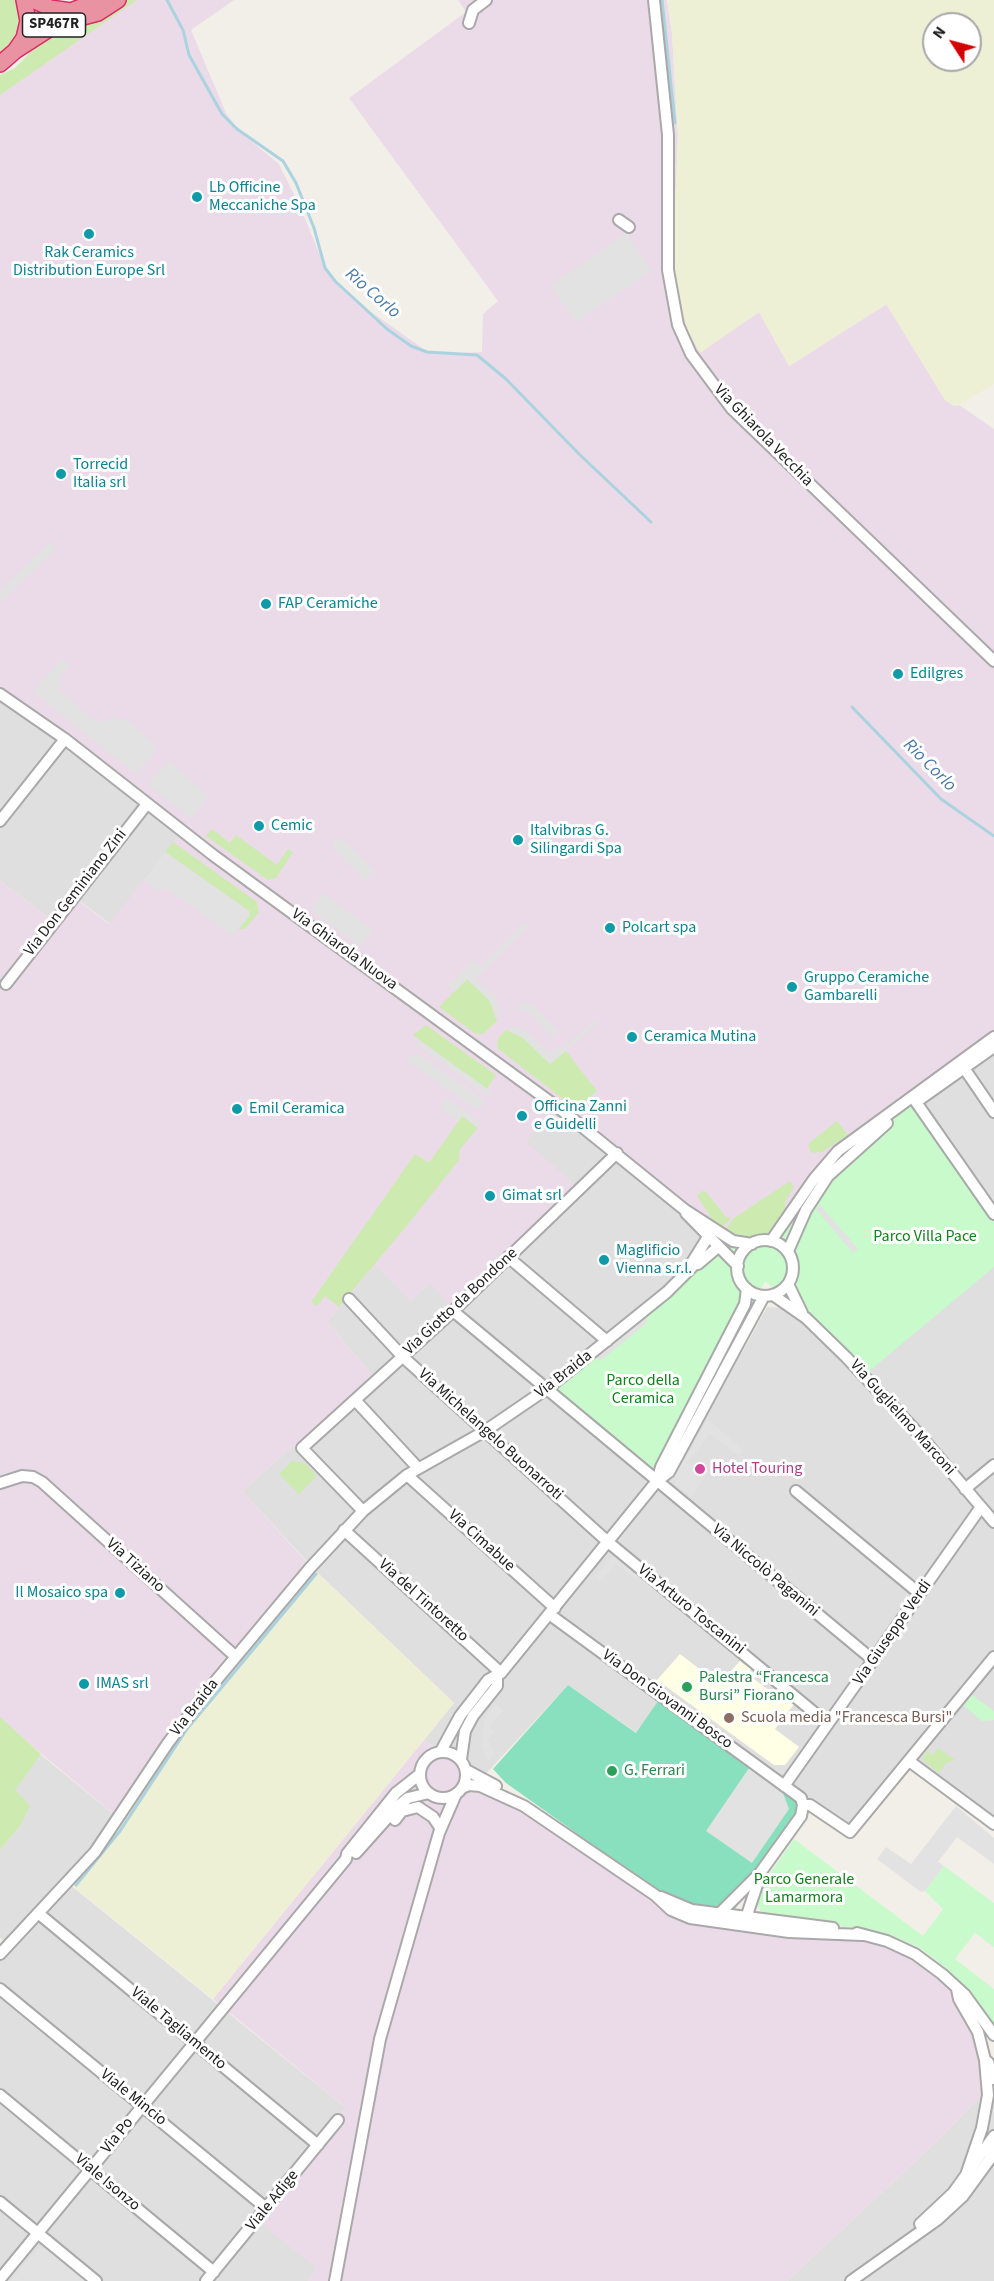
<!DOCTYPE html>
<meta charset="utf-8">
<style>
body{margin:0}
#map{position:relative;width:994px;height:2281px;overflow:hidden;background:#f2efe9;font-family:"Source Sans 3",sans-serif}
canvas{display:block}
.north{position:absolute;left:922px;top:12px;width:60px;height:60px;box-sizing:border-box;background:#fff;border:2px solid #a7a7a7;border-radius:50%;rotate:306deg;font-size:16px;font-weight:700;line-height:24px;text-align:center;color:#222}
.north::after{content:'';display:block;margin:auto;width:21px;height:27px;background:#d40000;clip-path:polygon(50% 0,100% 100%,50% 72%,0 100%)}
</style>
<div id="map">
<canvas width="994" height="2281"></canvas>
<div class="north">N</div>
</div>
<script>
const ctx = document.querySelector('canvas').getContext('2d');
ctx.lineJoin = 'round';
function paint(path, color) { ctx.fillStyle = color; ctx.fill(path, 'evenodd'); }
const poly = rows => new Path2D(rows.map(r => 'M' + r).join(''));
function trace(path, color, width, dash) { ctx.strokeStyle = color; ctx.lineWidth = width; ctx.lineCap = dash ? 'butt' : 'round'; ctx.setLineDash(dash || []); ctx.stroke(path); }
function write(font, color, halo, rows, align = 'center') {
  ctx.font = font + ' "Source Sans 3",sans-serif'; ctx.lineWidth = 6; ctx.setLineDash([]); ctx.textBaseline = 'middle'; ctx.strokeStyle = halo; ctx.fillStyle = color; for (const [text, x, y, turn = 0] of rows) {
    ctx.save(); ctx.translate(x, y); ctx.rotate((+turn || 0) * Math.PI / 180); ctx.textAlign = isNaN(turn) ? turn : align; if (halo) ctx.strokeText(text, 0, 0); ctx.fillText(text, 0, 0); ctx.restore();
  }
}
const residential = poly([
 [0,696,182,833,110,924,73,896,53,921,0,881],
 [994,1043,994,1217,912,1101],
 [553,1110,722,1239,547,1388,695,1415,743,1351,767,1307,786,1308,994,1266,994,1820,909,1757,848,1831,658,1701,637,1733,568,1685,482,1778,424,1740,454,1703,316,1571,242,1491,373,1376,327,1322,376,1264,411,1301,429,1283,580,1190,525,1142],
 [40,1754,123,1822,69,1884,346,2108,258,2220,318,2268,308,2281,0,2281,0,1944,3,1940,0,1937,0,1850,20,1826,11,1787],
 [994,2083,994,2281,787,2281,937,2141]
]);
const industrial = poly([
 [113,0,234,0,191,30,226,113,239,131,279,164,302,211,327,273,370,311,425,350,439,354,482,352,483,314,498,301,349,98,466,12,458,0,667,0,672,33,678,138,674,231,676,291,701,352,759,312,789,366,887,304,945,400,954,406,959,405,994,429,994,1043,822,1176,792,1223,751,1252,722,1239,552,1110,526,1142,581,1190,454,1310,429,1283,411,1302,376,1265,327,1322,373,1376,242,1491,315,1571,216,1690,152,1774,123,1822,0,1719,0,881,53,921,72,896,109,924,182,832,0,696,0,78],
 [424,1740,660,1900,899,1946,946,1980,984,2041,994,2067,994,2083,937,2141,787,2281,308,2281,317,2268,258,2221,346,2108,213,1999]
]);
const education = poly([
 [680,1654,719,1684,740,1661,745,1665,747,1663,752,1667,748,1674,785,1703,789,1700,794,1704,775,1729,799,1747,785,1765,774,1765,657,1680]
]);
const farmland = poly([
 [667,0,994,0,994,384,959,405,954,406,945,400,886,304,789,366,759,312,700,353,687,329,676,291,674,231,678,138,672,33],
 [934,24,970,24,970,60,934,60],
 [315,1571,454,1703,213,1999,69,1883,123,1822,152,1774,216,1690]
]);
const grass = poly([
 [0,0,19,0,23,16,21,32,0,58],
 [125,0,137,0,0,95,0,75,15,68,43,39],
 [212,829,230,843,236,835,277,865,288,849,293,852,276,878,268,880,206,836],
 [173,842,257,902,259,912,245,929,238,929,250,915,249,911,165,852],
 [467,979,490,1001,497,1021,483,1034,476,1034,439,1007],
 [426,1025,496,1075,487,1089,413,1035],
 [506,1030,522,1036,550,1064,566,1051,597,1091,576,1109,497,1048,498,1038],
 [462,1116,478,1128,460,1149,459,1160,413,1218,339,1307,325,1296,317,1306,311,1302,415,1154,429,1163],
 [837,1121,848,1135,822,1152,811,1153,808,1144],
 [790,1181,794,1187,786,1200,784,1213,772,1232,747,1239,737,1238,725,1230,734,1218],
 [702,1191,706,1192,726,1217,731,1218,722,1228,714,1222,697,1196],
 [292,1461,305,1463,317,1476,299,1494,279,1474],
 [0,1717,41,1754,15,1790,30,1806,20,1826,0,1850],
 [938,1748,955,1760,946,1763,939,1773,922,1759,927,1751,933,1755]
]);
const park = poly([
 [912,1101,994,1217,994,1267,868,1372,866,1373,765,1281,658,1479,547,1388,722,1239,751,1252,792,1223,822,1176,866,1135],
 [972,1695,994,1711,994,1720,982,1721,964,1706],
 [794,1839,923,1936,943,1909,925,1891,944,1866,994,1903,994,1947,975,1933,955,1959,994,1989,994,2026,969,1990,945,1967,918,1947,890,1935,865,1929,771,1919,762,1913,756,1903,763,1883]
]);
const pitch = poly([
 [568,1685,636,1733,658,1701,803,1803,728,1920,660,1900,572,1830,506,1783,493,1769]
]);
const parking = poly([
 [626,233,652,271,576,322,550,286],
 [50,542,57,549,0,603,0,590],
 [63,659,70,666,61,676,60,691,95,721,108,721,113,716,121,722,125,717,158,748,136,774,32,691],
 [169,761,209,797,191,818,147,784],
 [335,839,343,839,378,873,369,874,367,882,333,848],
 [165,852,249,911,250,915,233,936,167,889,158,891,144,880],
 [323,893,373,930,361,947,311,910],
 [525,921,530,925,476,979,496,997,501,1013,496,1018,490,1001,467,979,454,992,448,985,474,960,480,966],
 [521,1003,532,1004,559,1031,553,1037,525,1010,515,1010],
 [596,1020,599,1023,550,1064,522,1037,508,1031,511,1025,526,1031,550,1054,559,1046,562,1048],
 [419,1040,492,1092,489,1097,416,1045],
 [418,1054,485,1101,481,1107,475,1109,405,1060],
 [447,1098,480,1121,476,1126,462,1116,458,1122,439,1108],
 [820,1205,858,1249,853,1253,816,1209],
 [643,1316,648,1322,600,1361,595,1356],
 [708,1419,743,1450,738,1456,710,1434,688,1462,706,1476,691,1497,676,1485,674,1477],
 [614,1555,638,1574,635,1578,616,1564,601,1581,595,1576],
 [495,1703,504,1710,489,1727,495,1732,487,1740,495,1753,488,1762,482,1747,482,1733,485,1719],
 [749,1768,783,1793,789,1809,752,1863,706,1831],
 [956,1806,994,1838,994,1864,957,1837,938,1862,944,1866,925,1891,921,1892,877,1859,886,1847,911,1864],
 [47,2248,88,2281,11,2281,37,2249]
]);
const stream = poly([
 [167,0,183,30,189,55,222,114,237,129,283,161,296,183,314,228,325,268,335,281,387,329,411,346,427,352,477,355,506,379,579,454,651,522],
 [662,0,675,123],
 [852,707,941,799,994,836],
 [76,1885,120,1831,187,1729,316,1574]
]);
const minor = poly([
 [654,0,668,135,668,270,678,325,691,354,732,409,994,661],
 [469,23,473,10,486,0],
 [619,220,629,227],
 [0,694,65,739,213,855,564,1112,685,1210,733,1241,752,1244],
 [0,821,65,739],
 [6,984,147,804],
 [964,1068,994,1112],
 [919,1100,994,1047],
 [916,1102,994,1214],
 [686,1213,738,1266],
 '737 1268a28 28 0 1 1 56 0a28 28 0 1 1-56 0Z',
 [771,1241,814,1179,838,1151,994,1037],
 [788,1251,806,1210,828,1176,887,1123],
 [508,1257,607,1341],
 [695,1264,693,1261,708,1237],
 [788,1284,802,1313],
 [773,1295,806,1318,846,1357,918,1433,994,1522],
 [349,1299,403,1357,608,1542,828,1724],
 [453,1311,873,1660],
 [355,1400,418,1468],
 [407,1475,555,1608],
 [657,1481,661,1467,745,1304,747,1289],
 [0,1483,22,1476,33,1477,42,1482,235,1656],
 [965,1489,994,1465],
 [796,1491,920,1594],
 [363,1511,302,1448,453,1311,617,1153],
 [344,1530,501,1673],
 [549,1614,801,1798,803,1805,801,1816,760,1873,719,1914],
 [441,1751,460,1716,488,1680,501,1673,657,1481,669,1472,764,1296],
 '420 1775a23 23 0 1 1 46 0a23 23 0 1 1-46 0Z',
 [461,1759,465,1731,473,1716,497,1686,497,1677],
 [909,1761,994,1824],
 [466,1770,496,1786],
 [784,1786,981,1507],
 [462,1788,469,1785,480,1786,524,1806,655,1895,671,1910,690,1918,789,1932,862,1935],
 [803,1805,810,1805,850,1832,994,1657],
 [395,1820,402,1811,418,1807,433,1817,439,1826],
 [356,1853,398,1806,408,1798,429,1793],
 [661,1897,692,1910,833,1928],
 [38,1913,318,2145],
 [746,1918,759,1879],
 [857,1933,887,1941,915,1954,942,1974,965,1995,994,2035],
 [0,1954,95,1852,168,1743,209,1689,310,1568,363,1511,407,1475,485,1431,548,1388,667,1292,695,1264,698,1264,718,1247],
 [0,1989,266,2208],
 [957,1989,959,1999,978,2032,985,2060,988,2095,982,2128,966,2175],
 [988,2062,994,2079],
 [0,2095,214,2272],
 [0,2202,96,2281],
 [920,2224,953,2193,994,2136],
 [0,2279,346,1859,347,1854,396,1793,420,1774],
 [206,2281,338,2120],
 [335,2281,380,2039,439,1833,456,1794],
 [851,2281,937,2220,963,2196,990,2159,994,2146]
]);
const highway = poly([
 [33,0,50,8,71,11,99,0],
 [15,51,57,24,98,13,118,0],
 [0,64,15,51,24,38,28,21,24,0]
]);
const markers = [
 [197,197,6,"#0f9aa8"],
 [89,234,6,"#0f9aa8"],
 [61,474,6,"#0f9aa8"],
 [266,604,6,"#0f9aa8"],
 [898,674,6,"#0f9aa8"],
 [259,826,6,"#0f9aa8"],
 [518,840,6,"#0f9aa8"],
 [610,928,6,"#0f9aa8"],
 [792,987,6,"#0f9aa8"],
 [632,1037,6,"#0f9aa8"],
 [237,1109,6,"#0f9aa8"],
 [522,1116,6,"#0f9aa8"],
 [490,1196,6,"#0f9aa8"],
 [604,1260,6,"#0f9aa8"],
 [700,1469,6,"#d1479c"],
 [120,1593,6,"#0f9aa8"],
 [84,1684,6,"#0f9aa8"],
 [687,1687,6,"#2e9e5b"],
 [729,1718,6,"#8d6e63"],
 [612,1771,6,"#2e9e5b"]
];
const shields = [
 [54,25,63]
];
const shieldNames = [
 ["SP467R",54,25]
];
const cultureNames = [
 ["Lb Officine",209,188],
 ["Meccaniche Spa",209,206],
 ["Rak Ceramics",89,253,"center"],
 ["Distribution Europe Srl",89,271,"center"],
 ["Torrecid",73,465],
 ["Italia srl",73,483],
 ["FAP Ceramiche",278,604],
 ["Edilgres",910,674],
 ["Cemic",271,826],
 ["Italvibras G.",530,831],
 ["Silingardi Spa",530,849],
 ["Polcart spa",622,928],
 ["Gruppo Ceramiche",804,978],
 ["Gambarelli",804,996],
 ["Ceramica Mutina",644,1037],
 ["Officina Zanni",534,1107],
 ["e Guidelli",534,1125],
 ["Emil Ceramica",249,1109],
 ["Gimat srl",502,1196],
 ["Maglificio",616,1251],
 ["Vienna s.r.l.",616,1269],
 ["Il Mosaico spa",108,1593,"right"],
 ["IMAS srl",96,1684]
];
const streetNames = [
 ["Via Ghiarola Vecchia",763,436,46],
 ["Via Don Geminiano Zini",76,893,-52],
 ["Via Ghiarola Nuova",344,950,36],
 ["Via Giotto da Bondone",461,1302,-43],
 ["Via Braida",564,1375,-38],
 ["Via Guglielmo Marconi",902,1418,48],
 ["Via Michelangelo Buonarroti",490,1435,42],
 ["Via Cimabue",481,1541,42],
 ["Via Tiziano",135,1566,42],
 ["Via Niccolò Paganini",765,1571,40],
 ["Via del Tintoretto",423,1601,42],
 ["Via Arturo Toscanini",691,1610,39],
 ["Via Giuseppe Verdi",893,1633,-55],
 ["Via Don Giovanni Bosco",667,1700,36],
 ["Via Braida",195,1708,-52],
 ["Viale Tagliamento",178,2029,40],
 ["Viale Mincio",133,2098,39],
 ["Via Po",118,2136,-51],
 ["Viale Isonzo",107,2183,40],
 ["Viale Adige",273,2201,-51]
];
const parkNames = [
 ["Parco Villa Pace",925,1237],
 ["Parco della",643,1381],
 ["Ceramica",643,1399],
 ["Parco Generale",804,1880],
 ["Lamarmora",804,1898]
];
const hotelNames = [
 ["Hotel Touring",712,1469]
];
const leisureNames = [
 ["Palestra “Francesca",699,1678],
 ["Bursi” Fiorano",699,1696],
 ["G. Ferrari",624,1771]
];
const educationNames = [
 ["Scuola media \"Francesca Bursi\"",741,1718]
];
const waterNames = [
 ["Rio Corlo",372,294,41],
 ["Rio Corlo",929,766,45]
];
paint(residential, '#e0dfdf');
paint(industrial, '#ebdbe8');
paint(education, '#ffffe5');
paint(farmland, '#eef0d5');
paint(grass, '#cdebb0');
paint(park, '#c8facc');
paint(pitch, '#88e0be');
paint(parking, '#e2e2e2');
trace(stream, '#aad3df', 3);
trace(minor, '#a9a9a9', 14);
trace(highway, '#dc2a67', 18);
trace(minor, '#fff', 10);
trace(highway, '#e892a2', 15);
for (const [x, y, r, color] of markers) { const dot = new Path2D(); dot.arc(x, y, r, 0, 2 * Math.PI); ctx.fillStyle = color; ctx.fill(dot); trace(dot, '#fff', 2); }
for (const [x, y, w] of shields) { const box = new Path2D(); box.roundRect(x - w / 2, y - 12, w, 24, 4.5); ctx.fillStyle = '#fff'; ctx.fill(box); trace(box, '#222', 1.5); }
write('bold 15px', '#222', null, shieldNames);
write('16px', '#0d838f', '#fff', cultureNames, 'left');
write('16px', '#222', '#fff', streetNames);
write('16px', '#0c8416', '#fff', parkNames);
write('16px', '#b23c85', '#fff', hotelNames, 'left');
write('16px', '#27864d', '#fff', leisureNames, 'left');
write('16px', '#785e54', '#fff', educationNames, 'left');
write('italic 18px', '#4a7aab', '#fff', waterNames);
</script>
